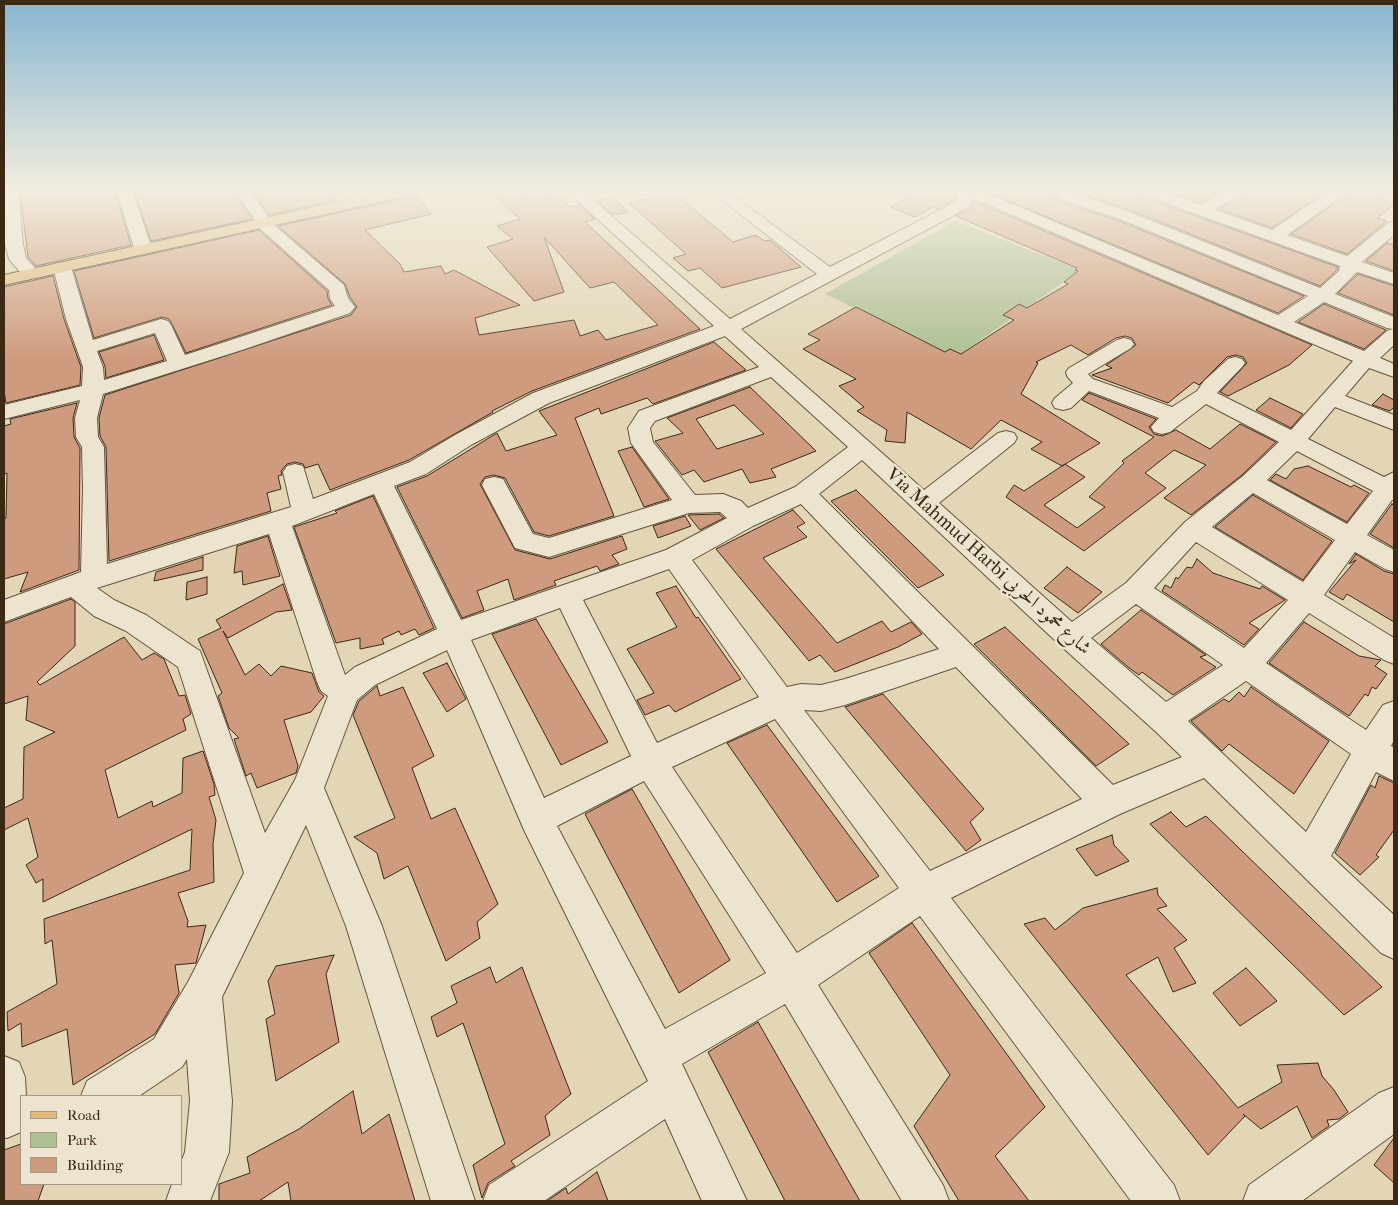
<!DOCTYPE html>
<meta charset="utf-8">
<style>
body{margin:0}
#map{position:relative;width:1398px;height:1205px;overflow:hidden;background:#e3d6b6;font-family:"IM FELL French Canon",serif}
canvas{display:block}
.frame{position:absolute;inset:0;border:5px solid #3b2913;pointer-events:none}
.legend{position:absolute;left:20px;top:1095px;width:162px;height:90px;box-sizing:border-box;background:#ede4d0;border:1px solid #a69984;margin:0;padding:6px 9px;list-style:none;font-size:15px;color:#3b2913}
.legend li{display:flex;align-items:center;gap:10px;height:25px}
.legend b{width:25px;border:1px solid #a69984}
</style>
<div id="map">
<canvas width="1398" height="1205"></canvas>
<div class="frame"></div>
<ul class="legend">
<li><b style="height:6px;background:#e2bb7b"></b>Road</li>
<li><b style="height:14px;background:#adbf93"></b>Park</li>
<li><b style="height:14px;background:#cf9b7e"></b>Building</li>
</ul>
</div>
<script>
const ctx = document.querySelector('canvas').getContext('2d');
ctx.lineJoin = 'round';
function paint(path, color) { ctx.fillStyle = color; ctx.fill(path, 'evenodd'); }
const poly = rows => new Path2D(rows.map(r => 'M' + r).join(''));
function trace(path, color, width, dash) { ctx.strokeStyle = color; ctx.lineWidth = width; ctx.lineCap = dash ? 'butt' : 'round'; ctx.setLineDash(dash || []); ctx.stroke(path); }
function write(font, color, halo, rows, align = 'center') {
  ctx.font = font + ' "IM FELL French Canon",Amiri,serif'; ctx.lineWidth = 5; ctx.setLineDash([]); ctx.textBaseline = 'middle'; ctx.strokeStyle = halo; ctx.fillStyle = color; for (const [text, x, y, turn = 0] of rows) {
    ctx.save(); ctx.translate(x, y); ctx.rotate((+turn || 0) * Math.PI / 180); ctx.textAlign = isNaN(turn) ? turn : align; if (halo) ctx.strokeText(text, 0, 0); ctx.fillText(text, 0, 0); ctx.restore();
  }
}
const green = poly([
 [955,221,1081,270,956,357,825,294]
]);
const building = poly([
 [20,192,115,192,131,245,36,266,28,257,20,192],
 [134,192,234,192,252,219,151,241,134,192],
 [253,192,333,192,336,200,269,215,253,192],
 [413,192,431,214,365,230,400,264,404,272,441,266,445,274,454,270,520,305,475,318,479,335,574,320,580,336,598,330,606,340,658,325,614,282,590,288,544,237,564,292,534,301,487,247,513,239,497,226,520,219,491,192,526,192,527,196,553,192,570,207,579,205,595,219,585,222,700,329,532,391,492,411,493,412,409,460,330,490,318,464,305,468,303,464,295,462,287,464,281,471,282,475,278,476,281,489,267,493,271,511,109,561,106,447,100,436,99,418,105,395,351,315,357,307,350,297,345,284,278,226,402,199,413,192],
 [896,192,956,192,955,199,943,206,938,209,933,207,915,217,891,207,909,198,896,192],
 [987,192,1050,192,1064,203,1119,221,1304,296,1278,313,987,192],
 [1076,192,1139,192,1143,197,1338,267,1337,270,1320,286,1133,211,1076,192],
 [1168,192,1220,192,1201,203,1168,192],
 [1242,192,1325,192,1272,228,1219,209,1239,197,1242,192],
 [1347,192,1386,192,1379,198,1394,203,1394,205,1377,218,1387,221,1347,254,1291,234,1344,197,1347,192],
 [674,193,733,242,755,235,765,241,770,240,801,267,722,288,700,268,688,271,673,258,686,254,629,203,674,193],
 [612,197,628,212,613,215,597,201,612,197],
 [974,201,1312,345,1289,365,1228,396,1220,392,1247,363,1243,357,1236,355,1227,357,1199,385,1194,382,1168,403,1092,375,1112,368,1106,365,1136,345,1132,338,1125,336,1116,338,1088,355,1071,345,1036,362,1038,363,1021,394,1100,443,1062,466,1031,449,1042,442,1001,420,971,449,907,412,905,443,885,441,887,430,857,411,864,407,839,386,856,379,803,349,820,340,808,334,856,307,945,352,950,349,961,354,1014,320,1003,315,1019,304,1027,308,1068,284,1064,282,1078,271,1075,270,1077,268,956,216,972,207,974,201],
 [259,230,327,291,328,299,332,305,186,353,172,324,169,319,162,317,94,338,74,271,259,230],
 [1387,243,1394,245,1394,271,1366,261,1387,243],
 [1358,274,1394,286,1394,315,1338,293,1358,274],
 [53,276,64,319,81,367,80,385,6,403,4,391,4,287,53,276],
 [1324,304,1386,330,1364,349,1298,322,1324,304],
 [154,335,164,360,106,378,105,366,99,352,154,335],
 [714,342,746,370,653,404,647,398,601,414,599,408,575,418,614,516,549,536,534,532,505,478,494,475,485,477,480,484,515,550,550,559,622,536,627,549,612,555,619,564,600,571,597,566,554,581,556,585,514,600,508,579,477,591,484,610,462,618,397,487,427,476,497,433,506,451,557,435,539,411,714,342],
 [750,387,816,451,771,469,776,477,750,483,742,469,704,482,694,470,682,475,655,441,683,433,667,418,750,387],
 [734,405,764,434,717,449,696,419,734,405],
 [1089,393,1156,419,1149,427,1154,434,1162,436,1176,430,1210,449,1240,424,1276,442,1242,475,1191,515,1164,498,1206,465,1174,450,1145,473,1166,488,1084,551,1006,497,1014,485,1024,491,1065,464,1085,477,1044,505,1077,528,1105,507,1089,497,1124,463,1122,461,1154,437,1082,400,1089,393],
 [1383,394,1394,400,1394,407,1390,411,1372,405,1383,394],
 [1270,398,1303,414,1291,428,1256,410,1270,398],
 [77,403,73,418,74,437,80,448,79,570,20,592,28,572,4,579,4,519,6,518,7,473,4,474,4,426,11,424,10,419,77,403],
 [632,447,669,499,644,507,618,451,632,447],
 [1308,466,1351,487,1354,485,1369,493,1347,522,1270,480,1276,474,1286,479,1294,469,1308,466],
 [856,490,944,575,918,588,831,501,856,490],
 [1253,495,1332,541,1303,580,1215,527,1253,495],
 [373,496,434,628,419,635,415,629,401,635,399,631,382,639,384,644,360,649,360,638,336,643,294,527,337,513,335,511,373,496],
 [1392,504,1394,505,1394,548,1370,534,1392,504],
 [793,510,805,523,797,527,807,537,763,558,837,643,882,621,891,632,911,622,922,634,898,647,835,672,820,655,809,661,716,549,793,510],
 [719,514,724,518,700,530,688,515,719,514],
 [685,516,691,526,658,538,653,526,685,516],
 [268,536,280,576,243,585,242,571,234,573,237,546,268,536],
 [1356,554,1384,571,1394,574,1394,622,1347,594,1343,600,1329,592,1356,560,1349,564,1356,554],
 [203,557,203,570,154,581,156,572,203,557],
 [1197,559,1213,573,1260,589,1262,586,1285,600,1249,623,1259,629,1244,645,1162,591,1165,585,1171,588,1176,577,1178,579,1187,567,1192,568,1197,559],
 [1067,567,1102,592,1078,613,1044,588,1067,567],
 [207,577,207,594,186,600,187,582,207,577],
 [283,584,292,610,276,612,228,638,223,631,245,675,259,664,271,676,281,666,312,673,319,692,324,696,311,712,284,720,298,766,296,773,257,788,251,773,246,776,234,739,239,738,229,728,218,696,222,693,198,639,221,628,216,620,283,584],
 [676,586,696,618,698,617,741,679,675,712,669,705,645,715,637,700,654,693,627,649,677,627,656,593,676,586],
 [71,599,75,602,75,646,37,682,40,685,124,637,142,660,154,653,164,659,179,696,185,695,191,714,183,719,186,730,105,770,118,818,152,801,153,807,182,793,183,758,203,751,214,784,215,795,209,797,216,820,213,844,214,882,178,893,188,921,187,927,206,925,196,963,175,965,179,993,155,1034,73,1085,67,1029,22,1047,21,1023,8,1031,7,1012,57,984,52,940,45,944,44,919,190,870,192,829,43,902,43,879,36,883,26,865,38,857,28,818,4,830,4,808,23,799,24,747,55,732,26,720,28,696,4,704,4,624,71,599],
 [1141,610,1206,655,1200,657,1216,667,1173,695,1142,672,1139,675,1128,667,1101,644,1141,610],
 [536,619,608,742,561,765,492,634,536,619],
 [1304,622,1359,656,1381,660,1375,666,1387,674,1376,689,1372,687,1368,696,1365,694,1349,716,1269,663,1304,622],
 [1005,627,1129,744,1096,766,974,644,1005,627],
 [447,663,466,699,447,712,423,673,447,663],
 [377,686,380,696,403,687,434,756,412,768,431,819,455,808,498,904,477,922,480,938,446,961,408,866,384,879,377,853,354,837,395,818,353,715,359,701,377,686],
 [1251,687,1329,741,1294,794,1229,744,1222,751,1191,721,1224,699,1229,702,1239,692,1244,697,1251,687],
 [883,694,984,809,970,822,981,840,966,851,845,707,883,694],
 [767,725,879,876,837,902,727,743,767,725],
 [1379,776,1394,783,1394,830,1376,855,1379,857,1360,875,1335,853,1371,785,1375,788,1379,776],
 [632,789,730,960,679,993,585,814,632,789],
 [1171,812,1186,827,1206,816,1382,987,1344,1015,1150,824,1171,812],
 [1112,835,1114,845,1129,861,1096,876,1076,849,1112,835],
 [1157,888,1158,895,1167,906,1157,909,1187,940,1174,948,1196,983,1173,992,1158,957,1126,975,1238,1108,1282,1082,1277,1065,1318,1063,1322,1076,1334,1090,1348,1112,1339,1119,1327,1120,1329,1126,1312,1138,1297,1106,1261,1129,1243,1114,1245,1116,1208,1155,1024,924,1045,918,1055,930,1083,908,1157,888],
 [912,923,1045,1107,995,1156,1029,1201,959,1201,914,1126,950,1075,869,953,912,923],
 [334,955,326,974,339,1042,276,1081,266,1019,275,1014,268,981,276,966,334,955],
 [490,967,496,983,522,967,571,1094,545,1116,550,1135,511,1161,515,1166,488,1183,482,1198,473,1165,505,1144,463,1023,437,1037,431,1017,457,1003,451,986,490,967],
 [1246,968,1277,1001,1240,1026,1213,993,1246,968],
 [758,1022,860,1201,785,1201,708,1052,758,1022],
 [353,1091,362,1134,389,1114,415,1201,291,1201,288,1182,259,1201,219,1201,219,1184,250,1173,247,1157,299,1129,353,1091],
 [1394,1138,1394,1183,1374,1165,1394,1138],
 [21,1144,21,1184,44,1184,38,1201,4,1201,4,1150,21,1144],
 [597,1172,608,1201,547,1201,566,1188,568,1194,597,1172]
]);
const minor = poly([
 [4,192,18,192,23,244,26,258,35,268,32,272,20,272,9,259,5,244,4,192],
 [117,192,132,192,152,248,149,252,137,252,134,248,117,192],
 [236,192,251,192,268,217,267,219,344,285,348,298,355,307,350,313,242,350,103,394,97,418,98,437,104,447,107,564,291,507,283,472,287,466,295,464,303,466,313,499,410,462,455,435,533,393,714,326,568,192,584,192,730,319,817,274,712,192,728,192,830,267,944,208,957,200,958,192,983,192,1278,315,1308,296,1120,219,1065,201,1052,192,1071,192,1132,213,1320,288,1339,271,1340,266,1144,195,1141,192,1163,192,1201,205,1223,192,1240,192,1238,195,1215,210,1272,230,1328,192,1345,192,1343,195,1287,235,1347,256,1388,223,1394,222,1394,235,1362,262,1394,273,1394,284,1357,272,1335,294,1394,317,1394,345,1380,358,1394,364,1394,377,1369,368,1345,396,1394,415,1394,430,1335,407,1308,439,1384,477,1394,472,1394,500,1392,500,1367,535,1394,550,1394,572,1385,569,1355,552,1324,595,1394,638,1394,664,1384,660,1309,613,1266,663,1366,730,1383,705,1394,701,1394,740,1391,746,1394,748,1394,781,1376,772,1331,856,1394,915,1394,959,1381,953,1204,778,1120,814,951,898,1174,1185,1180,1201,1131,1201,920,916,818,985,943,1185,949,1201,902,1201,785,1004,682,1064,747,1201,702,1201,665,1119,544,1201,483,1201,489,1185,648,1081,524,830,447,650,375,685,357,700,324,788,382,926,475,1201,431,1201,346,926,306,825,222,997,232,1101,229,1152,210,1201,166,1201,172,1184,181,1184,181,1162,185,1152,190,1101,187,1059,182,1067,139,1096,81,1096,87,1081,154,1039,188,982,244,873,178,667,126,631,94,616,71,597,4,622,4,600,81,572,83,489,82,447,76,437,75,418,80,400,4,419,4,405,82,386,83,367,66,319,53,267,56,263,68,263,71,267,93,340,161,319,168,321,171,325,185,355,335,306,330,299,329,290,257,226,255,223,256,221,236,192],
 [973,198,1353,361,1291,430,1217,393,1242,367,1245,363,1242,359,1235,357,1228,359,1204,381,1197,391,1172,407,1093,379,1088,374,1131,348,1134,344,1131,340,1124,338,1117,340,1069,368,1066,372,1067,376,1073,383,1055,398,1052,403,1055,408,1063,410,1071,408,1089,391,1159,418,1151,427,1154,432,1162,434,1170,432,1206,404,1279,442,1243,476,1185,522,1126,583,1072,622,939,503,1014,443,1017,438,1014,433,1006,431,998,433,924,490,741,329,956,214,971,205,973,198],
 [1324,302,1387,328,1393,329,1387,331,1364,351,1294,322,1324,302],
 [155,333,167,361,104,380,103,367,97,351,155,333],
 [725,336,759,367,639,411,628,428,631,443,672,500,549,538,533,534,503,479,494,477,485,479,482,485,515,548,549,557,689,513,720,512,727,518,666,550,461,620,394,486,426,474,471,445,549,403,725,336],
 [771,377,848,447,795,487,748,508,741,501,723,494,695,495,653,442,650,428,655,421,771,377],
 [1297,451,1373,491,1347,524,1267,480,1297,451],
 [862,460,1061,646,1154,730,1182,757,1113,785,819,494,862,460],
 [1253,493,1335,540,1303,582,1212,527,1253,493],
 [374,494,437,629,355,667,345,675,292,526,374,494],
 [801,504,939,649,845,679,821,685,801,684,787,687,692,560,753,526,801,504],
 [269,534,317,682,321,691,328,696,295,780,265,833,200,651,146,615,114,600,97,588,269,534],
 [1196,542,1288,600,1244,648,1154,588,1196,542],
 [669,569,759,697,657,743,583,600,669,569],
 [1136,604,1223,665,1166,702,1091,638,1136,604],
 [560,608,631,756,544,798,471,640,560,608],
 [956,667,1082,799,930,871,804,710,821,711,845,705,956,667],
 [1246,681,1351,754,1306,832,1188,721,1246,681],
 [775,719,899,888,797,953,672,767,775,719],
 [644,781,766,973,665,1029,557,826,644,781],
 [343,192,359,192,363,197,361,200,349,200,343,192],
 [4,1056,19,1062,25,1077,26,1096,21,1096,21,1132,7,1138,4,1137,4,1056],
 [1394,1087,1394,1134,1302,1201,1243,1201,1249,1185,1379,1093,1394,1087]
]);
const major = poly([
 [383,192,410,192,402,197,4,285,4,275,383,192]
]);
const streetNames = [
 ["Via Mahmud Harbi شارع محمود الحربي",988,562,42]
];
paint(green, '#adbf93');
paint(building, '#cf9b7e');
trace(building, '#3b2913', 1);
trace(minor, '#65543c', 2);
trace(major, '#3b2913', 2);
paint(minor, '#ede4d0');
paint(major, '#e2bb7b');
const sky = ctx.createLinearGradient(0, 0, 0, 360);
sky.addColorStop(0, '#87b6d1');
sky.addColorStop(0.53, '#f2edde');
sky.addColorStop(1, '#f2edde00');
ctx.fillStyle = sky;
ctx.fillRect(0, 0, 1398, 360);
write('19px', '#3b2913', '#ede4d0', streetNames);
</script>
